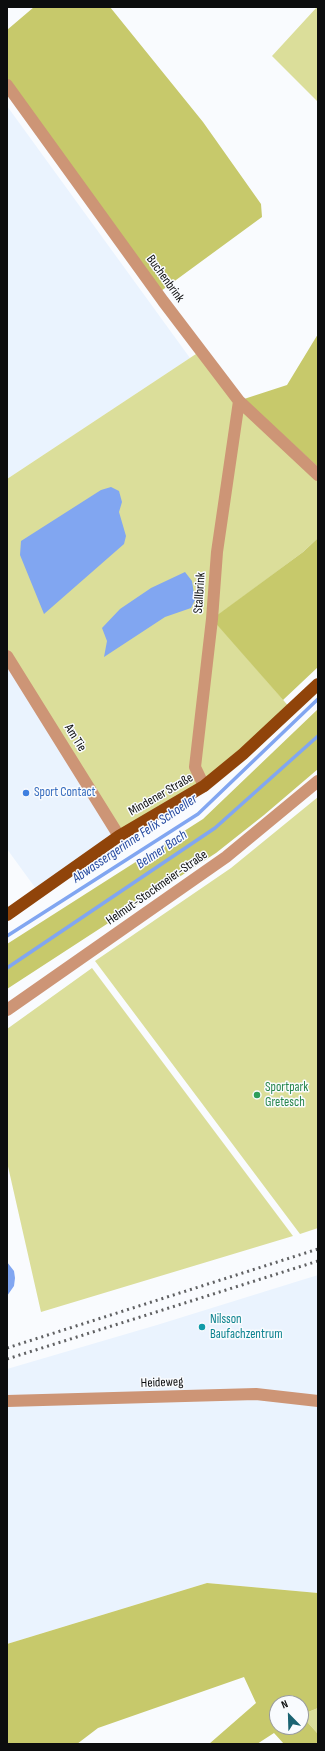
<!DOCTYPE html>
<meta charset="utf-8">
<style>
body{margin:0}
#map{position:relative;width:325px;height:1751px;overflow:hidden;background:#f9fbfe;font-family:"Sofia Sans Condensed",sans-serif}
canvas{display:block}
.frame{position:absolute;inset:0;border:8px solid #0c0d0e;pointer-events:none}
.north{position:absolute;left:269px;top:1695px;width:40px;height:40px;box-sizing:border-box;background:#f9fbfe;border:1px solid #9a9c9e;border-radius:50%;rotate:337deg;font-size:11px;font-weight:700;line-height:16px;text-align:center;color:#0c0d0e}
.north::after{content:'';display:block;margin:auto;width:14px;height:18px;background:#1b6372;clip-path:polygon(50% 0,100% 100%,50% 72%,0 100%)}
</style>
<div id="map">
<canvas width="325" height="1751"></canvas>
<div class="frame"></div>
<div class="north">N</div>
</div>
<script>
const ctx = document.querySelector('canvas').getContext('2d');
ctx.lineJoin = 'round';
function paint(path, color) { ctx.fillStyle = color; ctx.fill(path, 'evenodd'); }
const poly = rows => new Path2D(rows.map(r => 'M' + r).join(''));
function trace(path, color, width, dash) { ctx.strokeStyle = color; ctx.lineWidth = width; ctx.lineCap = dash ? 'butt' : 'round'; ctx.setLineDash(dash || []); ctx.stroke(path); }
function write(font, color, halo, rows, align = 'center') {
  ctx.font = font + ' "Sofia Sans Condensed",sans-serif'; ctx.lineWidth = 3; ctx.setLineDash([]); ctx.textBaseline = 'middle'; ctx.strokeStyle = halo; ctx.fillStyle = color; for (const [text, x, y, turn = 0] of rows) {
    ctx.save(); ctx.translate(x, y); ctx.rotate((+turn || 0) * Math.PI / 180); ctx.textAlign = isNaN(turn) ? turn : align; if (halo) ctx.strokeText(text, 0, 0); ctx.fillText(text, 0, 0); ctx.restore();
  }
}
const built = poly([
 [7,106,190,358,7,479],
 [7,656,119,836,39,893,7,849],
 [318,1275,318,1593,207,1583,7,1644,7,1369,157,1325]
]);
const green = poly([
 [317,7,318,7,318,102,272,56],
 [202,350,239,401,318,475,318,538,303,552,213,619,291,709,243,754,119,836,7,656,7,479],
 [318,797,318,1228,300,1234,95,961,231,868],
 [92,968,293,1236,41,1312,7,1162,7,1029],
 [318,1708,318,1734,301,1715]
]);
const forest = poly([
 [34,7,110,7,203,122,261,204,262,217,161,291,7,78,7,30],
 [318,334,318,467,244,399,287,385],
 [318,538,318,667,283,700,212,619,303,552],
 [318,709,318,769,264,815,216,853,7,989,7,944,203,819],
 [207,1583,318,1593,318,1708,301,1715,318,1734,318,1742,315,1744,284,1744,274,1733,257,1744,209,1744,256,1703,244,1677,98,1728,77,1744,7,1744,7,1644],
 [277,1703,301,1703,301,1727,277,1727]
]);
const water = poly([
 [111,487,119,491,122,502,119,512,126,536,124,544,44,614,20,555,21,541,101,490],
 [185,572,192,581,195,600,191,608,165,617,104,657,107,641,102,628,120,609,151,588],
 [7,1262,14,1271,15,1278,14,1286,7,1296]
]);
const stream = poly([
 [7,936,198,814,318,699],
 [7,968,215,828,318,736]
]);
const minor = poly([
 [7,85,163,301,239,401,318,475],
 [7,656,119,836],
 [204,786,195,767,212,619,217,552,239,401],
 [7,1010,226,857,318,781],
 [7,1401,256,1394,318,1401]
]);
const major = poly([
 [7,915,119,836,204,786,243,754,318,684]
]);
const rail = poly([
 [7,1348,318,1249],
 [7,1359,318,1261]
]);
const markers = [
 [26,793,4,"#3f7fe0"],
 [257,1095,4,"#2e9e5b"],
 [202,1327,4,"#0f9aa8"]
];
const streetNames = [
 ["Buchenbrink",165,279,54],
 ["Stallbrink",200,593,-86],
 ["Am Tie",75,738,58],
 ["Mindener Straße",161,795,-30],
 ["Helmut-Stockmeier-Straße",157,888,-35],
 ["Heideweg",162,1383,-2]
];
const shopNames = [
 ["Sport Contact",34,793]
];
const leisureNames = [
 ["Sportpark",265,1088],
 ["Gretesch",265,1103]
];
const cultureNames = [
 ["Nilsson",210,1320],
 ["Baufachzentrum",210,1335]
];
const waterNames = [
 ["Abwassergerinne Felix Schoeller",135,839,-34],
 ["Belmer Bach",162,850,-34]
];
paint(built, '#eaf3fe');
paint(green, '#dbde9a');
paint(forest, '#c7c96b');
paint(water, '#81a6f1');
trace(stream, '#81a6f1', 3.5);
trace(minor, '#cd9576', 12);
trace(major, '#90440a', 12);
trace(rail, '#606163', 3, [2, 4]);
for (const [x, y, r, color] of markers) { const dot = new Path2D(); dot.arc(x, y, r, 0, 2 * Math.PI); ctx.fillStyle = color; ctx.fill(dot); trace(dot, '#f9fbfe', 1.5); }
write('13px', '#0c0d0e', '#f9fbfe', streetNames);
write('13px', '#366cbe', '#f9fbfe', shopNames, 'left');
write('13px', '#27864d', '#f9fbfe', leisureNames, 'left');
write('13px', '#0d838f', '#f9fbfe', cultureNames, 'left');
write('italic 14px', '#2449a0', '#f9fbfe', waterNames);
</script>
